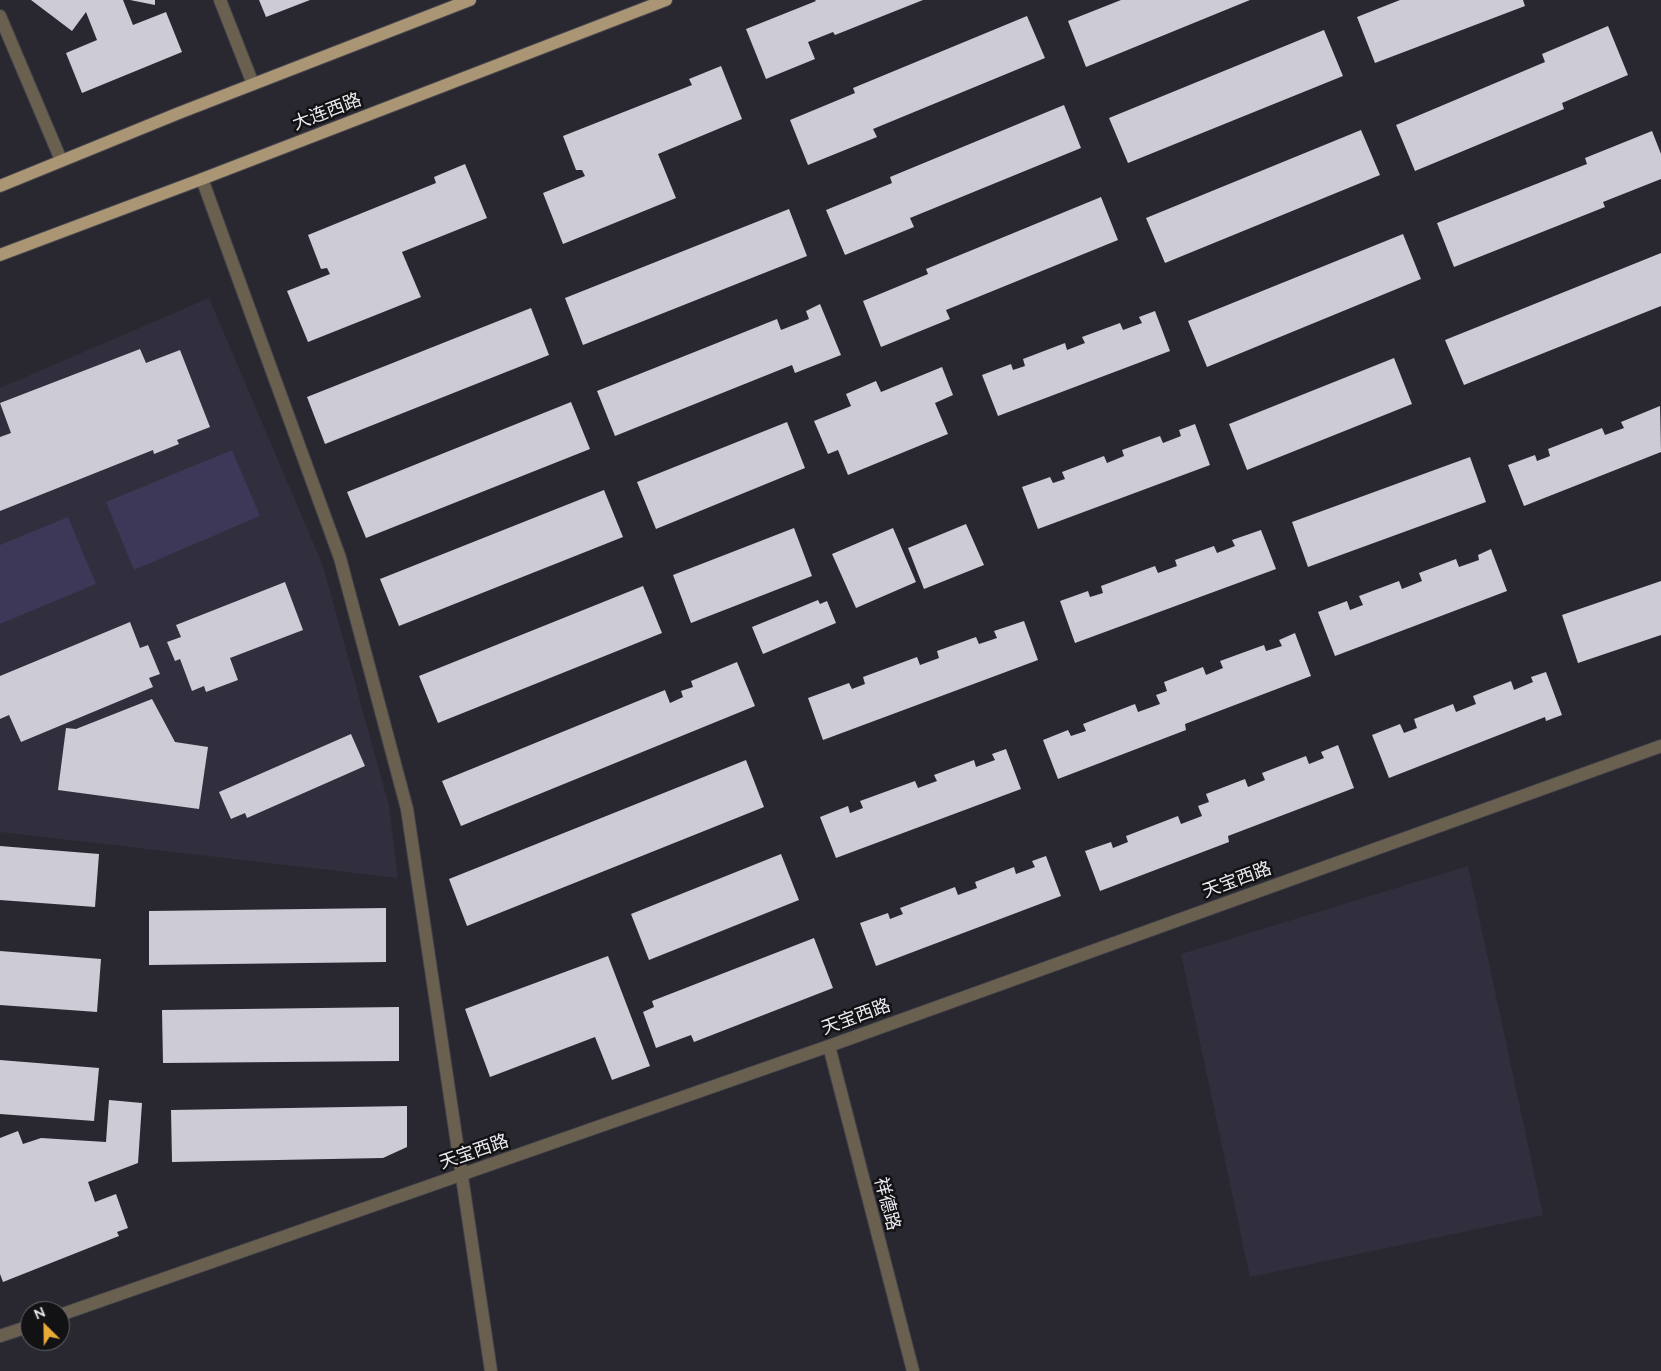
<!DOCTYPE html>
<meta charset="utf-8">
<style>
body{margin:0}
#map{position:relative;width:1661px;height:1371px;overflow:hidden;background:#292830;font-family:Mulish,sans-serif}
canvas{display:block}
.north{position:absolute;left:20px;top:1301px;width:50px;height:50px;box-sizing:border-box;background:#121215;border:1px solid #68686c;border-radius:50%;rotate:337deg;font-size:14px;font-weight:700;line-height:20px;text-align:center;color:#eae9ef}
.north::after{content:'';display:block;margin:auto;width:18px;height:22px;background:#eaaa38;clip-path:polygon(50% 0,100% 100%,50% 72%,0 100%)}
</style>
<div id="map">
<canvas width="1661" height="1371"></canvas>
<div class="north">N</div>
</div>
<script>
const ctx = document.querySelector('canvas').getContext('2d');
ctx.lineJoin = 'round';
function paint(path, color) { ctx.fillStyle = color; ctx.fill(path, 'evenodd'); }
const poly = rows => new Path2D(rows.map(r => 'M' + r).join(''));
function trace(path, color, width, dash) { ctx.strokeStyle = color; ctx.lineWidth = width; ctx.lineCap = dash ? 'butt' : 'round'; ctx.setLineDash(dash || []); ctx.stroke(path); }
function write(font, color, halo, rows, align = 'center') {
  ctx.font = font + ' Mulish,"Noto Sans SC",sans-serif'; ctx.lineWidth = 5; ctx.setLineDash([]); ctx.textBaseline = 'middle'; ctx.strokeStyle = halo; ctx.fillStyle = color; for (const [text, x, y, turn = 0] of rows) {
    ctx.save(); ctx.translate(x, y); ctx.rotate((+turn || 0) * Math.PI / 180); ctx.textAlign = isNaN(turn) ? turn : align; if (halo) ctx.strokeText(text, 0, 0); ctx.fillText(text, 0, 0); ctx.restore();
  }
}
const built = poly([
 [209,298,323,566,389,806,398,878,0,832,0,388],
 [1468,866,1543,1215,1250,1277,1181,954]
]);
const green = poly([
 [232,450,260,516,134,570,106,502],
 [68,517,96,584,0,624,0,545]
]);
const building = poly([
 [31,0,123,0,133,25,166,12,182,52,82,93,66,53,97,40,86,12,72,31],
 [130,0,155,0,155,5],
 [259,0,310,0,266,17],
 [815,0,923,0,835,35,833,32,808,42,815,59,766,79,746,29,816,1],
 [1121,0,1250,0,1086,67,1068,21],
 [1400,0,1523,0,1525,6,1375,63,1357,17],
 [1027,16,1045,58,873,129,877,137,808,165,790,120,855,93,853,88],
 [1608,26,1628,75,1562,103,1564,109,1415,171,1396,125,1545,62,1542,54],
 [1324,30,1343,76,1128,163,1109,118],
 [721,66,742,119,658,154,676,198,563,244,543,193,585,176,582,170,576,170,563,136,692,85,689,79],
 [1064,105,1081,148,910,218,914,227,845,255,826,210,892,183,890,177],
 [1361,130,1380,175,1165,263,1146,218],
 [1652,131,1661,154,1661,179,1603,202,1605,207,1454,267,1437,223,1587,164,1585,158],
 [465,164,487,218,402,252,421,297,308,342,287,291,330,274,327,268,321,269,308,235,436,183,434,177],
 [1101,197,1118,240,946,310,950,319,881,347,863,301,928,274,926,269],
 [789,209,807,256,583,345,565,298],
 [1403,234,1421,279,1207,367,1188,321],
 [1661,253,1661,306,1464,385,1445,340],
 [820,304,841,355,795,373,792,365,615,436,597,391,777,319,781,330,809,319,806,311],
 [531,308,549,355,325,444,307,397],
 [1155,311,1170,351,998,416,982,375,1011,364,1013,370,1025,366,1023,359,1065,343,1067,350,1085,343,1082,337,1120,323,1123,330,1142,323,1139,317],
 [140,349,146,363,180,350,210,427,177,440,179,444,154,454,153,450,0,511,0,437,11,433,0,403],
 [1394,358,1412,404,1247,470,1229,424],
 [942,367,953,395,935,403,948,434,848,475,838,450,828,454,814,421,851,406,846,394,876,381,881,392],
 [571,402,590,449,366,538,347,492],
 [1660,406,1661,452,1524,506,1508,465,1535,455,1537,461,1550,456,1548,449,1602,428,1605,435,1624,428,1621,422],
 [787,422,805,468,656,529,637,482],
 [1195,424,1210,465,1038,529,1022,487,1050,477,1053,483,1065,479,1062,472,1104,456,1107,463,1124,456,1122,450,1160,436,1163,443,1181,436,1179,430],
 [1470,457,1486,502,1308,567,1292,522],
 [604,490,623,537,399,626,380,579],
 [966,524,984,565,924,589,908,548],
 [794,528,812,576,691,623,673,575],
 [893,528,916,582,856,608,832,554],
 [1261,530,1276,569,1075,643,1060,601,1088,591,1090,597,1103,593,1101,586,1155,566,1158,573,1177,566,1175,560,1214,546,1217,553,1235,546,1232,540],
 [1491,549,1507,591,1335,656,1318,612,1347,601,1350,610,1363,605,1359,596,1399,581,1402,589,1422,581,1419,573,1456,559,1459,567,1479,560,1478,555],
 [1661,581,1661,635,1578,663,1562,615],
 [285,582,303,630,230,658,238,680,206,692,204,686,192,691,180,659,175,661,167,642,181,637,176,625],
 [643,586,662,633,438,723,419,676],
 [818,600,820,604,827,601,836,623,763,654,752,627],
 [1024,621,1038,660,823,740,808,698,849,683,852,689,865,684,863,677,917,657,920,665,939,658,937,651,976,637,979,644,997,638,994,631],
 [130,622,140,648,148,645,160,674,149,678,153,687,21,742,9,715,0,719,0,676],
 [1295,633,1311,676,1185,724,1186,730,1058,779,1043,740,1068,730,1071,736,1086,731,1083,724,1135,704,1138,712,1160,704,1156,695,1167,691,1164,682,1203,667,1206,675,1223,668,1220,661,1264,645,1266,651,1282,646,1279,640],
 [737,662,755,706,461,826,442,781,665,690,670,703,683,697,681,691,693,687,691,681],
 [1546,672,1562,715,1546,721,1545,717,1389,778,1372,735,1400,724,1404,733,1417,728,1414,719,1453,704,1456,712,1476,704,1473,696,1511,681,1514,690,1533,682,1531,677],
 [152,699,175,742,208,747,199,809,58,790,66,728,76,729],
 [351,734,365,766,247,818,245,813,231,819,219,792],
 [1338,745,1354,788,1228,836,1229,842,1100,891,1085,851,1111,842,1113,848,1128,842,1126,836,1178,816,1181,824,1202,816,1198,806,1209,802,1206,794,1245,779,1248,787,1265,780,1262,773,1306,756,1309,764,1324,758,1321,752],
 [1006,749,1021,789,836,858,820,817,848,806,850,813,863,808,860,801,915,781,918,788,937,781,934,775,974,760,976,767,995,760,992,754],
 [746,760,764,807,467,926,449,879],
 [0,846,99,854,95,907,0,900],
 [781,854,799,900,649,960,631,914],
 [1046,856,1061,896,876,966,860,923,888,913,890,919,903,914,900,908,955,887,958,895,977,888,975,882,1014,867,1016,874,1035,867,1032,861],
 [386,908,386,962,149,965,149,911],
 [814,938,833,988,694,1042,691,1035,656,1048,643,1012,654,1007,652,1001],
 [0,951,101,959,97,1012,0,1005],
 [608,956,650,1066,612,1080,595,1037,490,1077,465,1009],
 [399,1007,399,1061,163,1063,162,1010],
 [0,1060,99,1068,94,1121,0,1114],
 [109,1100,142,1103,138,1163,88,1182,95,1202,116,1194,128,1228,117,1232,119,1236,3,1282,0,1274,0,1138,18,1131,23,1144,41,1138,106,1142],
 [407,1106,407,1147,383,1158,172,1162,171,1110]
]);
const lane = poly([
 [220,0,253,84],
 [0,16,61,160],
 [202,179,340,558,407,809,491,1371]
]);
const street = poly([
 [829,1046,913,1371],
 [60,1315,829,1046,1661,746],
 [0,1336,30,1326]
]);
const primary = poly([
 [0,186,179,113,470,0],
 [0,255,202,179,666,0]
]);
const streetNames = [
 ["大连西路",327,112,-21],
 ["天宝西路",1237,880,-20],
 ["天宝西路",856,1017,-20],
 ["天宝西路",474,1152,-19],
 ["祥德路",887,1204,75]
];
paint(built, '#312f3d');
paint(green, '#3d3758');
paint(building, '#cccbd6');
trace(lane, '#44434b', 14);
trace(street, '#44434b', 14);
trace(primary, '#44434b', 14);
trace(lane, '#6a6050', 12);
trace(street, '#6a6050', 12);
trace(primary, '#aa9575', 12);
write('18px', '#eae9ef', '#121215', streetNames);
</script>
